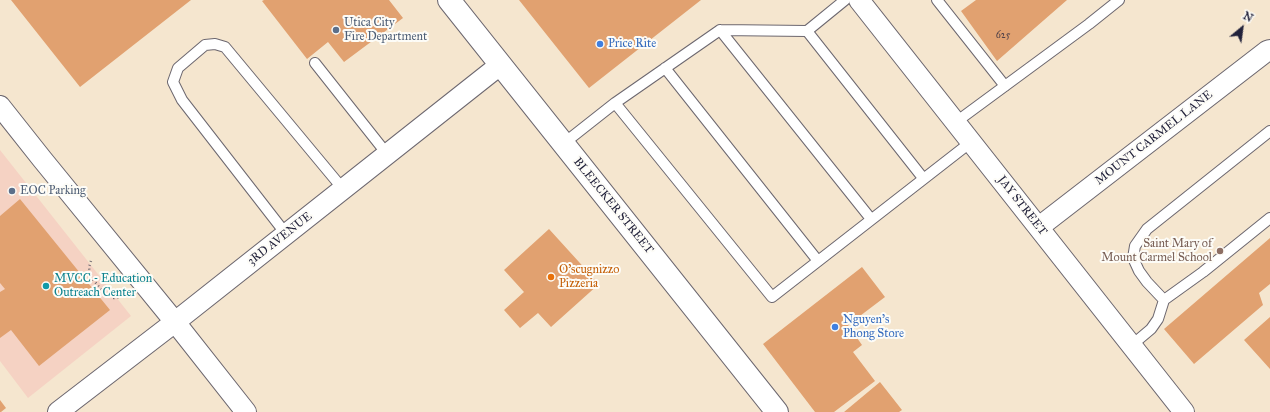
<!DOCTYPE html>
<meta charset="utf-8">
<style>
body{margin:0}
#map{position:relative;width:1270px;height:412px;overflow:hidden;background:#f5e6cf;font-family:"IM FELL Great Primer",serif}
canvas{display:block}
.north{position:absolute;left:1222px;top:8px;width:40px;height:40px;-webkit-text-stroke:3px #fdfcf7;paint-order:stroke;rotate:29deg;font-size:11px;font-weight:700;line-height:16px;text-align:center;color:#22223b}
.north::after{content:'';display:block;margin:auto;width:14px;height:18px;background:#22223b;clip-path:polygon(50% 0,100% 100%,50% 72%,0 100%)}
</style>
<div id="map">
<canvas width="1270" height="412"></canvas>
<div class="north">N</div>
</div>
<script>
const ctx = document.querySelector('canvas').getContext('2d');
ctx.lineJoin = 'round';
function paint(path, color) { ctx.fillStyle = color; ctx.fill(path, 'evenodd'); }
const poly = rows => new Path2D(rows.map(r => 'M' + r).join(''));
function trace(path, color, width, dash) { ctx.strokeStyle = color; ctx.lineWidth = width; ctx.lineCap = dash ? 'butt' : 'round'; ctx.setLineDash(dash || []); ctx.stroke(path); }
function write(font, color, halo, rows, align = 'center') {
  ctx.font = font + ' "IM FELL Great Primer",serif'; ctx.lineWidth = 4; ctx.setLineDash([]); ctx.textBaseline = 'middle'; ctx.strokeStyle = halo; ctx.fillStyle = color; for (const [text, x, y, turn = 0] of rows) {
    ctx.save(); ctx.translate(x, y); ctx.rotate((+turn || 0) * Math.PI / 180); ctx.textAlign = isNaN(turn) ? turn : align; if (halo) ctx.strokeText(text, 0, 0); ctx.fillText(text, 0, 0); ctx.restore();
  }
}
const built = poly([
 [0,150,131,316,28,398,0,361]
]);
const building = poly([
 [11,0,191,0,80,87],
 [264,0,389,0,403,18,344,62,328,42,307,59,262,1],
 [519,0,701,0,589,88],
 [976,0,1067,0,997,61,961,11],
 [20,199,110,310,39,366,11,330,0,338,0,292,5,289,0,283,0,216],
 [549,229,599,284,551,327,538,313,520,328,504,310,524,292,504,270],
 [1270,238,1270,284,1259,293,1263,305,1194,364,1164,329],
 [862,267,885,297,848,325,862,345,853,352,875,381,834,412,815,412,763,344],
 [1270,317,1270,369,1244,340],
 [880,382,902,410,899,412,844,412],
 [0,400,6,408,1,412,0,412]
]);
const path = poly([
 [91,261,89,267,90,276,105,294,114,298,120,297]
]);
const lane = poly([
 [845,0,807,31,923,178],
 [937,0,1005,86],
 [720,30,871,219],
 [315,63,387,154],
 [665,68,818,261],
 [615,103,720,30,807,31],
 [956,122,1089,24,1119,0],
 [563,144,615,103,772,297,971,142],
 [286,234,182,100,173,82,178,68,205,45,215,44,225,47,343,189],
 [1164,300,1147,282,1139,271,1133,258,1135,246,1147,229,1270,131],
 [1132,345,1151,329,1158,319,1164,300,1203,272,1270,218]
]);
const street = poly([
 [859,0,1184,412],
 [0,106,42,159,175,322,246,412],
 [1039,227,1267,51,1270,50],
 [58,412,175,322,500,65]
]);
const secondary = poly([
 [449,0,777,412]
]);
const markers = [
 [336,30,4,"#5c6f8a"],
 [600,44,4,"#3f7fe0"],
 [12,191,4,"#5c6f8a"],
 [1220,251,4,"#8d6e63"],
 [551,277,4,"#e8710a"],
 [46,286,4,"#0f9aa8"],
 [835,327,4,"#3f7fe0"]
];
const numberNames = [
 ["625",1003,36]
];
const serviceNames = [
 ["Utica City",344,23],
 ["Fire Department",344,37],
 ["EOC Parking",20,191]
];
const shopNames = [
 ["Price Rite",608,44],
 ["Nguyen's",843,320],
 ["Phong Store",843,334]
];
const streetNames = [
 ["MOUNT CARMEL LANE",1154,138,-38],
 ["BLEECKER STREET",613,206,51],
 ["JAY STREET",1022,206,52],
 ["3RD AVENUE",280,239,-38]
];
const educationNames = [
 ["Saint Mary of",1212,244],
 ["Mount Carmel School",1212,258]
];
const foodNames = [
 ["O’scugnizzo",559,270],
 ["Pizzeria",559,284]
];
const cultureNames = [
 ["MVCC - Education",54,279],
 ["Outreach Center",54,293]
];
paint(built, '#f5d2c3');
paint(building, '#e1a170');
trace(lane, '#6c676f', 12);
trace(street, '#6c676f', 22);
trace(secondary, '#6c676f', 24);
trace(path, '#6c676f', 2.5, [1, 3]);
trace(lane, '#fff', 10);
trace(street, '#fff', 20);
trace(secondary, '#fff', 22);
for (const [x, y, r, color] of markers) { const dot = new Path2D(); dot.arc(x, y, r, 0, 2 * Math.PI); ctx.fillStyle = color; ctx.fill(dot); trace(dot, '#fdfcf7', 1.5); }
write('10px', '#524248', null, numberNames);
write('12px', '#4e5e75', '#fdfcf7', serviceNames, 'left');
write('12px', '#366cbe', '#fdfcf7', shopNames, 'left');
write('12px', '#22223b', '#fdfcf7', streetNames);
write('12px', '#785e54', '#fdfcf7', educationNames, 'right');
write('12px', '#c56008', '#fdfcf7', foodNames, 'left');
write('12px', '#0d838f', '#fdfcf7', cultureNames, 'left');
</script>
